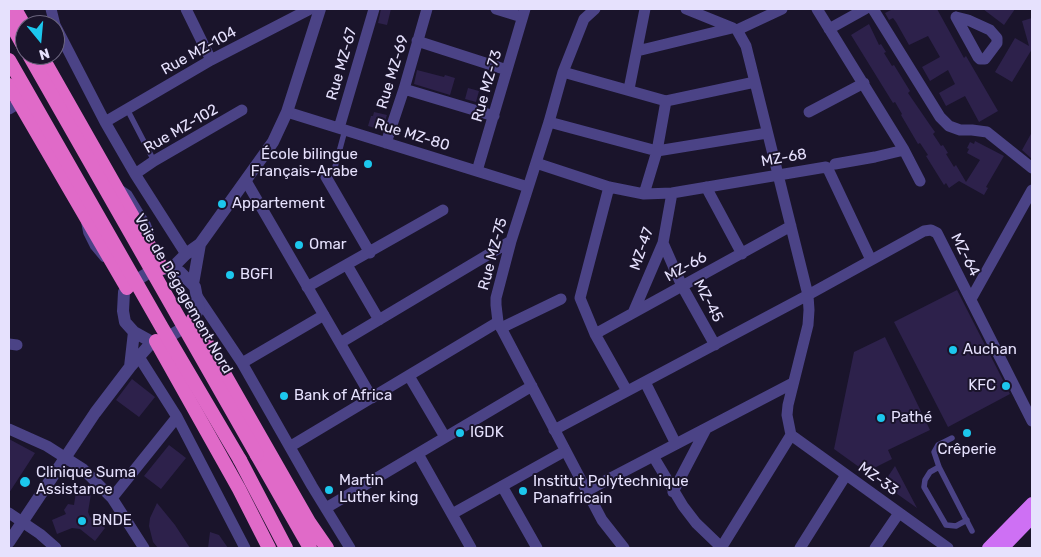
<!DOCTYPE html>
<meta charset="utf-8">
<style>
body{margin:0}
#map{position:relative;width:1041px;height:557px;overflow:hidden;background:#1a142b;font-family:Rubik,sans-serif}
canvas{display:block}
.frame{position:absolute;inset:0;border:10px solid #e6e1fd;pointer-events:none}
.north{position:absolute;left:15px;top:15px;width:50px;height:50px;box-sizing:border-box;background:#1a142b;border:1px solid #6c667f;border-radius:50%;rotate:163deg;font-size:14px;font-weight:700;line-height:20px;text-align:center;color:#e6e1fd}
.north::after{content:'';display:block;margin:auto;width:18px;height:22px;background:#1cc7ed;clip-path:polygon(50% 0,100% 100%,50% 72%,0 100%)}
</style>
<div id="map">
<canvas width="1041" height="557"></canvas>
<div class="frame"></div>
<div class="north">N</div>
</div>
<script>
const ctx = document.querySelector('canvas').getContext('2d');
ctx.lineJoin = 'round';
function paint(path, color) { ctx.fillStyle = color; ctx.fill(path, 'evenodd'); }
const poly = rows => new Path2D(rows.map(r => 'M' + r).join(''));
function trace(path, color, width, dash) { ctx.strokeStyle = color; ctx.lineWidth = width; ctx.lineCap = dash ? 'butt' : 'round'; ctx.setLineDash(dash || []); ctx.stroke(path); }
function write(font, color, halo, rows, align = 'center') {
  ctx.font = font + ' Rubik,sans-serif'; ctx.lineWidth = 4; ctx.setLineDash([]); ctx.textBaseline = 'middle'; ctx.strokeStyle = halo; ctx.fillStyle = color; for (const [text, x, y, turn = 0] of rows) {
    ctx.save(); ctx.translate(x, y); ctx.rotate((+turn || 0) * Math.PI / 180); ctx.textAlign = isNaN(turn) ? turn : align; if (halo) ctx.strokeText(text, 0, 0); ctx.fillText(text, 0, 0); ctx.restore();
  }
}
const building = poly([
 [381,9,391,9,387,25,378,23],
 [893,9,937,9,964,58,966,56,998,111,979,122,965,96,946,106,939,93,955,84,948,70,930,81,922,67,940,57,928,36,909,45,896,22,893,18,889,20,885,13],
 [983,9,1015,9,1004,25],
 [1032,18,1032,49,1012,82,995,72,1015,38,1029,46,1022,21],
 [869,24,879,45,881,44,886,52,884,53,892,66,894,65,910,91,908,93,930,125,935,132,933,134,941,146,943,145,948,153,946,154,954,167,956,165,966,182,980,160,967,153,969,149,967,148,970,142,974,144,975,141,1004,156,986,187,988,188,984,195,959,181,949,188,946,183,944,185,926,156,928,155,920,143,918,144,901,115,902,114,895,102,893,103,851,35],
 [417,70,444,77,445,75,455,78,450,95,414,84],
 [468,88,479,91,476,102,465,99],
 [374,112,387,115,382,130,368,126,371,116,373,116],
 [1032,132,1032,159,1022,150],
 [957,290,1010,394,948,427,894,322],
 [885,337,930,430,888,450,892,459,866,472,834,449,854,352],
 [132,379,155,397,139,417,116,400],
 [9,439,35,453,9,493],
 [169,445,186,458,161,489,144,476],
 [895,466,917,508,883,484],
 [76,492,91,494,88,512,90,517,105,528,95,541,80,529,72,528,57,534,52,520,66,514,64,510,68,504,74,505],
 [157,503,175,525,190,548,158,548,153,542,149,526,150,518],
 [210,532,219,535,228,548,208,548]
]);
const service = poly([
 [127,109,154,161],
 [335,167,345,130],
 [120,187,129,193,148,224,151,232,151,242],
 [84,223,86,233,93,247,103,259],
 [952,438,938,445,934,452,939,467,972,531],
 [939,467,930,472,925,480,924,487,946,525,956,526,967,520]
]);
const minor = poly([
 [51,9,55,25],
 [186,9,211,60],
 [496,9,522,17],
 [595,9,584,19,563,72,549,122,511,241,496,298,496,305,498,322,602,520,624,548],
 [686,9,733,28],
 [817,9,904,150,920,181],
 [873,9,940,117,949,126,960,130,972,130,987,132,1032,168],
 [956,17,968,20,990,30,997,38,997,43,985,59,980,59,978,57,956,17],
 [55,25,105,122,135,174,186,254],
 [829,29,865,9],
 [737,30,782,9],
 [417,41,507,70],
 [637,51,732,28],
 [563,72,666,101,755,82],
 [404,89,494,116],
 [629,89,645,9],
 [9,109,19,103],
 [287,112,528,187],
 [809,112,864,83],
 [105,122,211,60,310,9],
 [549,122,657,151,767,133],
 [339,128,374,9],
 [386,143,404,89,427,9],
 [536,163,609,187,644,194,672,193,826,167,828,169,871,260],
 [835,164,875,157,904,150],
 [477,171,525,9],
 [135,174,154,161,242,110],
 [326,177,370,253],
 [246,181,372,398],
 [609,187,580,298,595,334,627,391],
 [706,187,742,254],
 [644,194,657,151,666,101],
 [663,243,682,286,715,345],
 [347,265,379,320],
 [307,287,443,210],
 [197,296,242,363,312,486,350,548],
 [971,299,1032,190],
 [633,313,663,243,672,193],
 [501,328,561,299],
 [595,334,791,226],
 [340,343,511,241],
 [9,344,17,345],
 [139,357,177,417,245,548],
 [242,363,324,315],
 [409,376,445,437],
 [645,382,676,444],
 [9,429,47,446,83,469,112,498,144,548],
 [554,430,808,295,924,231,931,230,937,233,1032,421],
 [791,435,948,548],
 [291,446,498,322],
 [418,454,471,548],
 [653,456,683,506,696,523,721,547],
 [502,486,537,548],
 [586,491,793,383],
 [673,492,706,429],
 [112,498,177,417],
 [326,508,532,386],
 [9,513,40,534,56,548],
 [452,514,565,451],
 [721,548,791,435,787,415,788,405,808,325,809,310,808,295,746,46,737,30],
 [800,548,846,475],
 [875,548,899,513]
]);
const tertiary = poly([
 [162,268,180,272,195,287,199,309,190,324,163,340,152,342,134,332,125,322,123,311,124,292,130,284,153,270,162,268],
 [170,270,186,254,200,244,273,142,287,112,320,9],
 [193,284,200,244],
 [130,367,134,332],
 [9,542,95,413,130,367,152,342]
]);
const primary = poly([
 [988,548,1032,503],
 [1003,548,1032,518]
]);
const trunk = poly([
 [15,9,25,27],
 [9,20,25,49],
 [41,55,162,268],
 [9,85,127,288],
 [193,319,309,522,327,548],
 [156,341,239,489,269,548],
 [257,455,310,548],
 [240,460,286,548]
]);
const trunkBridge = poly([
 [29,55,257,455],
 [9,60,161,326,240,460]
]);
const markers = [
 [368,164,5,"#1cc7ed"],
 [222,204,5,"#1cc7ed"],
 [299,245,5,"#1cc7ed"],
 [230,275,5,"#1cc7ed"],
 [953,350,5,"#1cc7ed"],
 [1006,386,5,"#1cc7ed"],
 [284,396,5,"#1cc7ed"],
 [881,418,5,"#1cc7ed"],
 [460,433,5,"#1cc7ed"],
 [967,433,5,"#1cc7ed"],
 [25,482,6,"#1cc7ed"],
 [329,490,5,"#1cc7ed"],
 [523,491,5,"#1cc7ed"],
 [82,521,5,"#1cc7ed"]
];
const streetNames = [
 ["Rue MZ-104",199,51,-29],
 ["Rue MZ-67",342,64,-74],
 ["Rue MZ-69",393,72,-73],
 ["Rue MZ-73",487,86,-74],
 ["Rue MZ-102",181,129,-30],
 ["Rue MZ-80",412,135,17],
 ["MZ-68",784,158,-10],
 ["MZ-47",642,249,-71],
 ["Rue MZ-75",493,254,-75],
 ["MZ-64",965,255,63],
 ["MZ-66",686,267,-29],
 ["Voie de Dégagement Nord",183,294,60],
 ["MZ-45",708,301,62],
 ["MZ-33",878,479,36]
];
const poiNames = [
 ["École bilingue",358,155,"right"],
 ["Français-Arabe",358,172,"right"],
 ["Appartement",232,204],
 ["Omar",309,245],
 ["BGFI",240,275],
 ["Auchan",963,350],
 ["KFC",996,386,"right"],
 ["Bank of Africa",294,396],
 ["Pathé",891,418],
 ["IGDK",470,433],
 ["Crêperie",967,450,"center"],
 ["Clinique Suma",36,473],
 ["Assistance",36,490],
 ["Martin",339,481],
 ["Luther king",339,498],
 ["Institut Polytechnique",533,482],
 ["Panafricain",533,499],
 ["BNDE",92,521]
];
paint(building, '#2d214b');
trace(service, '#4b4386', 5.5);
trace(minor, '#4b4386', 11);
trace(tertiary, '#4b4386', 12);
trace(primary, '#ce70f4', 12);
trace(trunk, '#e06ac8', 14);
trace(trunkBridge, '#e06ac8', 14);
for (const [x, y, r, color] of markers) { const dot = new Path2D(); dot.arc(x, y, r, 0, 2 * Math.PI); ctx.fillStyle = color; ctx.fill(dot); trace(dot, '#1a142b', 2); }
write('15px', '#e6e1fd', '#1a142b', streetNames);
write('15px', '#e6e1fd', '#1a142b', poiNames, 'left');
</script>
